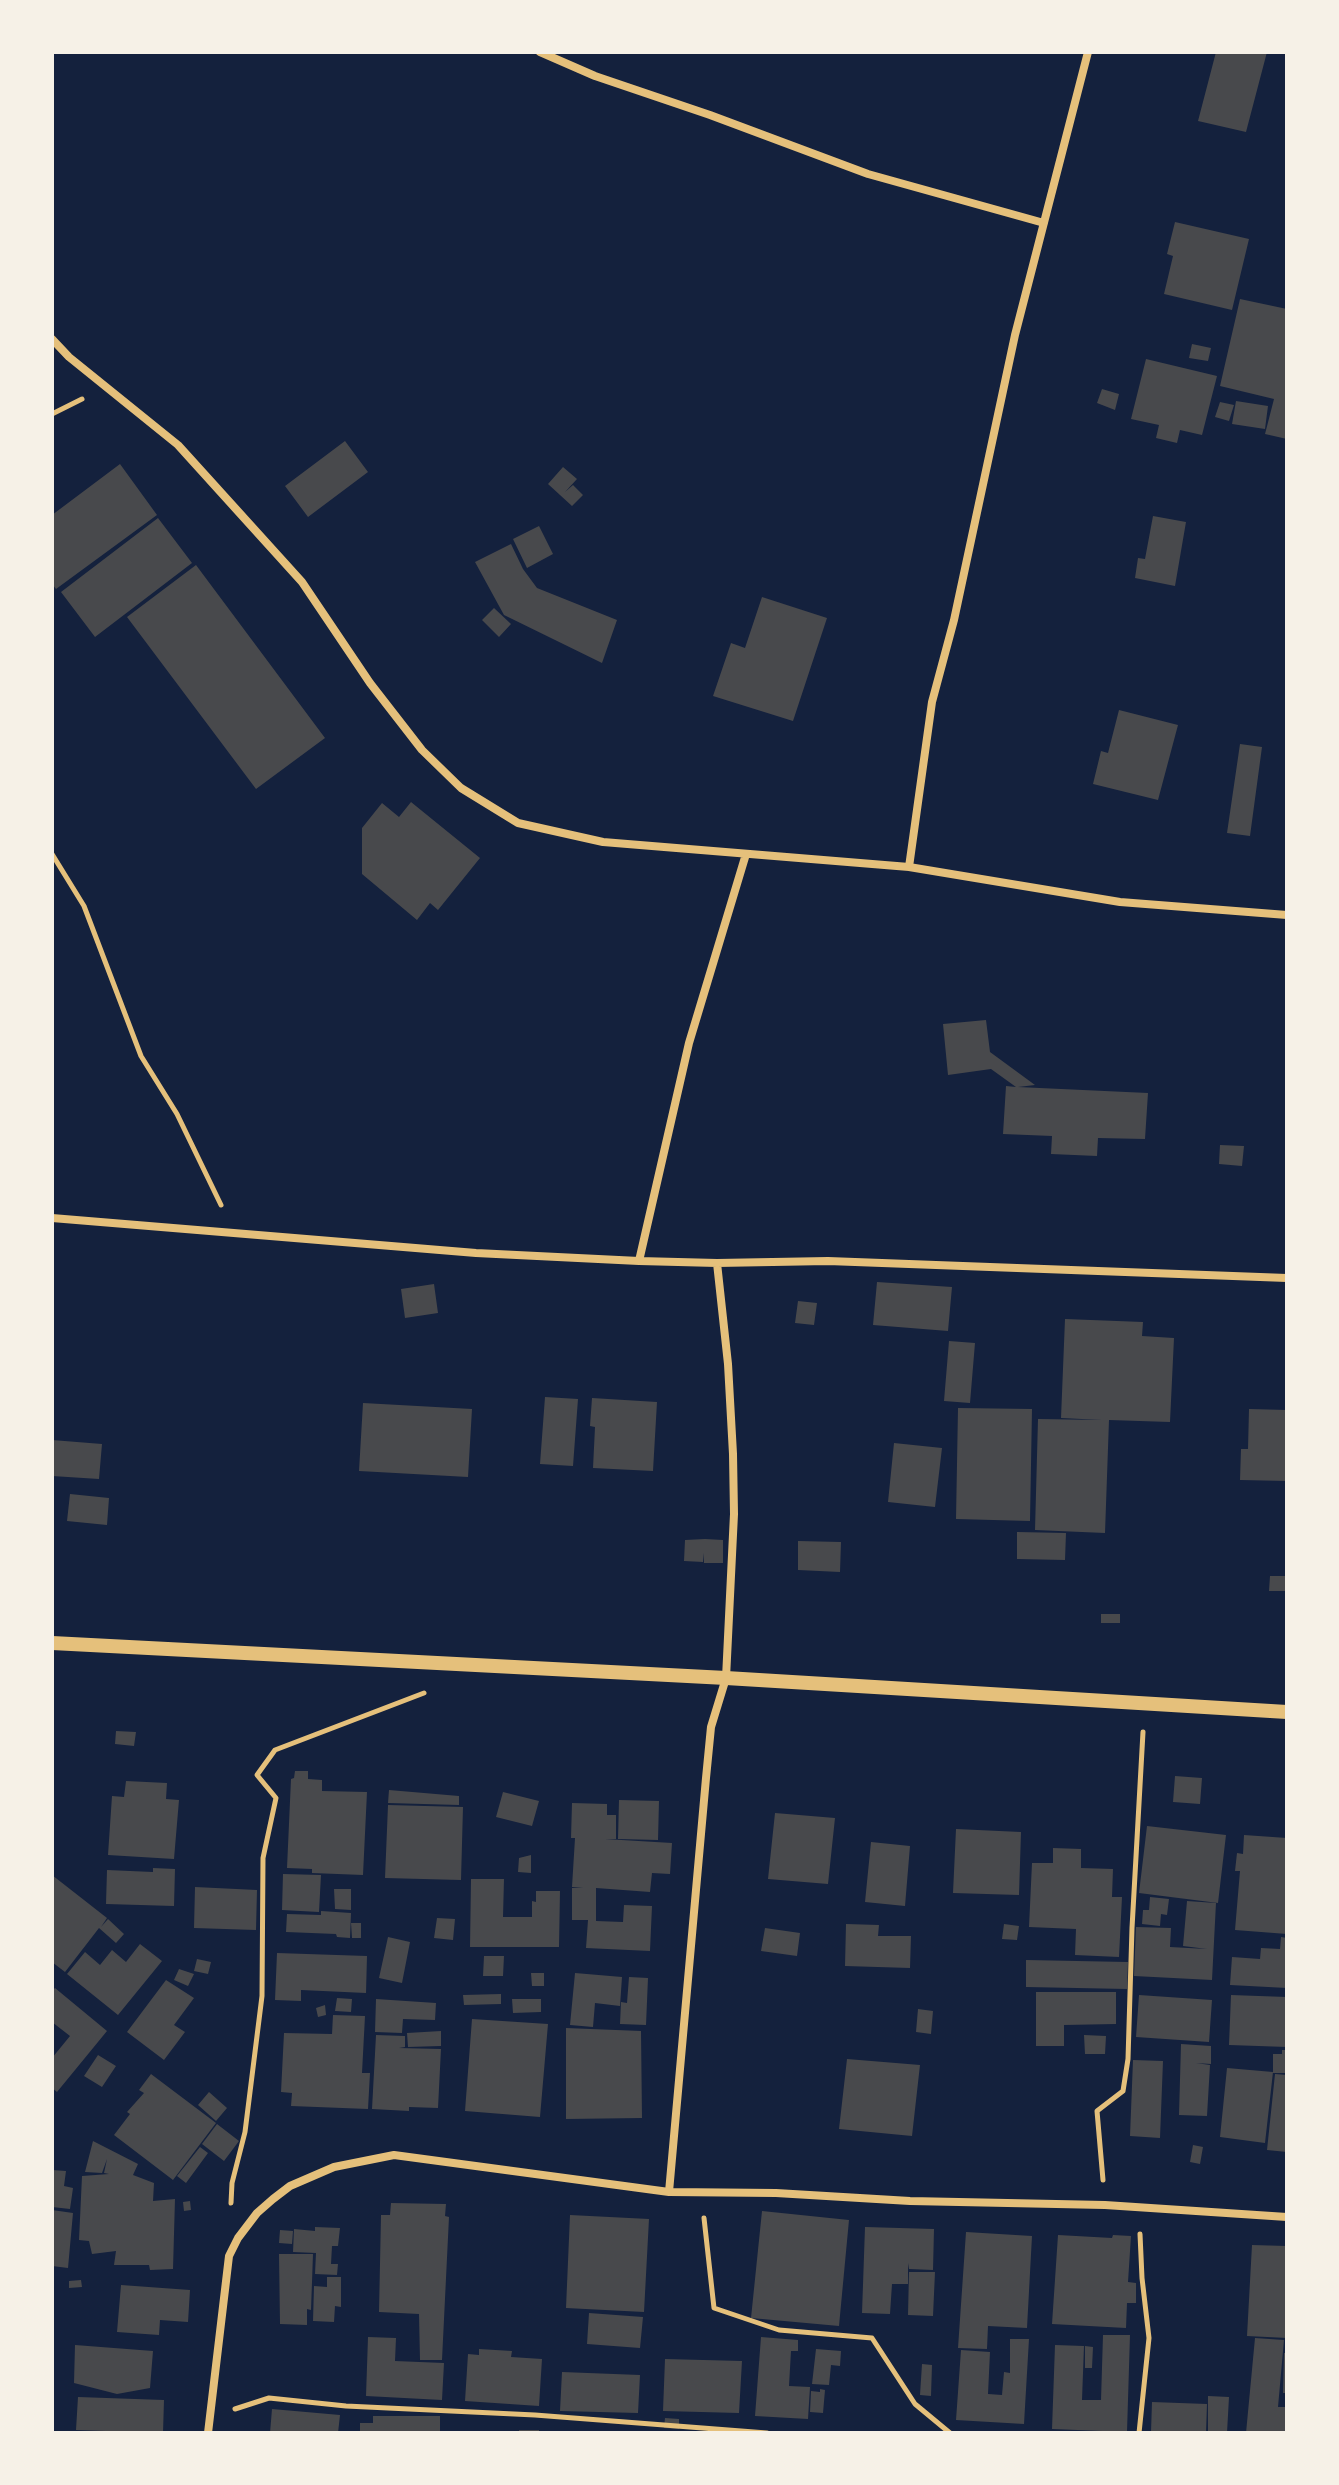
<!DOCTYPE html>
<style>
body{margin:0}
#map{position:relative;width:1339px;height:2485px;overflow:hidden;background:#14213d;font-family:Jost,sans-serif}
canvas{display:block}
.frame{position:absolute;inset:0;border:54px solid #f6f1e7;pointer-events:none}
</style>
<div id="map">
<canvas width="1339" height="2485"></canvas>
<div class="frame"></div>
</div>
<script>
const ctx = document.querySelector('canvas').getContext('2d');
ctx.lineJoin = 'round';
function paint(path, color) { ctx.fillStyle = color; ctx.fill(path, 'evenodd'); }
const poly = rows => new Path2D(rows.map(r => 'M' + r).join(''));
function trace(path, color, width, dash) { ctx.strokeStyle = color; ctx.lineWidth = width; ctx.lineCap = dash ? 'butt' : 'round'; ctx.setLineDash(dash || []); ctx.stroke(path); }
const building = poly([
 [1216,52,1267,52,1246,132,1198,121],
 [1175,222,1249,239,1232,310,1164,294,1173,256,1167,254],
 [1240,299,1287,309,1287,439,1265,434,1274,399,1220,386],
 [1192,344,1211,348,1208,361,1189,358],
 [1146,359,1217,376,1202,435,1180,430,1177,443,1156,438,1159,425,1131,419],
 [1102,389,1119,394,1115,410,1097,403],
 [1236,401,1268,406,1265,429,1232,424],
 [1220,402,1234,405,1229,421,1215,417],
 [345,441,368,472,308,517,285,486],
 [120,464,157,515,56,589,52,584,52,515],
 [563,467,577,479,565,492,573,485,583,495,572,506,548,484],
 [1153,516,1186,522,1175,586,1135,578,1138,558,1145,559],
 [158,518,192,563,95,637,61,592],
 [539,526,553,554,527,568,513,539],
 [511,544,523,569,537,588,617,620,602,663,504,615,475,562],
 [196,565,325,738,256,789,127,617],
 [762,597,827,618,793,721,713,696,731,643,745,648],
 [494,608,511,624,499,637,482,620],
 [1119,710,1178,725,1158,800,1093,784,1101,751,1108,753],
 [1240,744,1262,747,1250,836,1227,833],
 [411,802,480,858,438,910,430,903,417,920,362,874,362,828,382,803,399,817],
 [986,1020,990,1052,1035,1085,1018,1087,1148,1093,1145,1139,1098,1138,1097,1156,1051,1154,1052,1136,1003,1134,1006,1086,1016,1087,991,1069,948,1075,943,1024],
 [1220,1145,1244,1146,1242,1166,1219,1164],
 [877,1282,952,1287,948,1331,873,1325],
 [434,1284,438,1313,405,1318,401,1289],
 [798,1301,817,1303,814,1325,795,1323],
 [1065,1319,1143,1322,1142,1336,1174,1338,1170,1422,1109,1420,1105,1533,1035,1530,1038,1419,1102,1420,1061,1418],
 [949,1341,975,1343,970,1403,944,1401],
 [545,1397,578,1399,573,1466,540,1464],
 [592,1398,657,1402,653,1471,593,1468,595,1427,590,1426],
 [363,1403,472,1409,468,1477,359,1471],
 [958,1408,1032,1409,1030,1521,956,1519],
 [1249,1409,1287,1410,1287,1481,1240,1480,1241,1449,1248,1449],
 [52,1440,102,1444,99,1479,52,1476],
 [894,1443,942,1448,935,1507,888,1502],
 [70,1494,109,1498,107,1525,67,1521],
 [1017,1532,1066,1533,1065,1560,1017,1559],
 [705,1539,723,1540,723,1563,704,1563,704,1553,703,1562,684,1561,685,1540],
 [798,1541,841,1542,840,1572,798,1570],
 [1270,1576,1287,1576,1287,1591,1269,1591],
 [1101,1614,1120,1614,1120,1623,1101,1623],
 [116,1731,136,1732,134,1746,115,1744],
 [295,1771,308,1771,308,1779,322,1780,322,1791,367,1792,363,1875,312,1873,312,1869,287,1868,291,1779,294,1778],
 [1175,1776,1202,1778,1200,1804,1173,1802],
 [126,1781,167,1783,166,1799,179,1800,174,1859,108,1855,112,1796,124,1797],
 [389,1790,459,1796,459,1805,388,1803],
 [503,1792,539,1801,532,1826,496,1817],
 [619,1800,659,1801,658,1840,618,1839],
 [572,1803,607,1804,607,1815,616,1815,616,1839,605,1839,672,1843,670,1874,652,1873,650,1892,596,1888,596,1921,623,1922,624,1905,652,1906,650,1951,586,1948,588,1920,572,1920,572,1888,583,1887,572,1887,575,1838,571,1838],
 [388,1805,463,1807,461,1880,385,1878],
 [775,1813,835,1818,828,1884,768,1879],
 [1147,1826,1226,1835,1218,1903,1139,1893],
 [956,1829,1021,1832,1019,1895,953,1893],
 [1244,1835,1287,1838,1287,1934,1235,1930,1240,1871,1235,1871,1237,1853,1243,1854],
 [871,1842,910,1846,905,1906,865,1902],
 [1053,1848,1081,1849,1081,1868,1113,1869,1112,1897,1122,1897,1119,1957,1075,1955,1076,1929,1029,1927,1032,1863,1053,1863],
 [531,1855,531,1873,518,1872,519,1858],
 [153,1868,175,1869,174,1906,106,1904,107,1870,153,1872],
 [283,1874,321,1875,319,1912,282,1910],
 [52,1875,107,1918,101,1927,108,1919,124,1934,116,1943,99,1928,65,1972,52,1962],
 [471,1879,504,1879,503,1917,532,1917,532,1901,536,1902,536,1891,560,1891,559,1947,470,1947],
 [195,1887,257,1890,256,1930,194,1928],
 [334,1889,351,1889,351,1910,335,1909],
 [1150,1897,1169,1899,1167,1915,1161,1914,1160,1926,1142,1924,1143,1910,1149,1910],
 [1187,1901,1216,1903,1212,1980,1134,1976,1136,1927,1171,1928,1170,1947,1207,1949,1183,1946],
 [321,1911,351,1913,350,1938,337,1937,336,1934,286,1932,287,1914,321,1915],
 [437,1918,455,1919,453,1940,434,1938],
 [351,1923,361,1923,361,1938,352,1938],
 [846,1924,879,1925,878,1936,911,1936,910,1968,845,1966],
 [1004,1924,1019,1926,1017,1940,1002,1939],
 [765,1928,800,1933,797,1956,761,1951],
 [388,1937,410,1942,402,1983,379,1978],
 [1281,1937,1287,1938,1287,1988,1230,1985,1232,1957,1260,1959,1261,1948,1280,1949],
 [140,1944,162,1961,118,2015,67,1974,85,1952,100,1965,112,1950,126,1962],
 [277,1953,367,1956,366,1993,301,1990,301,2001,275,2000],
 [484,1956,504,1956,503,1976,483,1976],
 [197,1959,211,1962,208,1974,194,1971],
 [1026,1960,1128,1962,1127,1989,1026,1987],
 [179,1969,194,1974,188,1986,174,1980],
 [531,1973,544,1973,544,1986,532,1986],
 [575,1973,622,1977,620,2006,595,2003,593,2027,570,2025],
 [629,1977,648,1978,646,2025,620,2024,621,2002,627,2003],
 [166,1980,194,1998,174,2025,185,2032,164,2060,127,2032],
 [55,1988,107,2031,57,2092,52,2088,52,2058,70,2036,52,2022,52,1991],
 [1036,1992,1116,1992,1116,2024,1064,2025,1064,2046,1036,2046],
 [501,1994,501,2004,464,2005,463,1995],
 [1139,1995,1212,2000,1209,2042,1136,2037],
 [1231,1995,1287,1997,1287,2047,1229,2045],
 [337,1998,352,1999,351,2012,335,2011],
 [376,1999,436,2003,435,2020,403,2019,402,2033,375,2032],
 [512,1999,541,1999,541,2012,513,2013],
 [325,2005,326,2015,318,2017,316,2008],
 [918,2009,933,2011,931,2034,916,2032],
 [333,2015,365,2016,362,2073,370,2073,368,2109,291,2106,292,2093,281,2092,284,2033,332,2034],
 [472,2019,548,2024,540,2117,465,2111],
 [566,2028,641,2031,642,2118,566,2119],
 [441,2031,441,2046,408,2047,407,2033],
 [376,2035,405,2036,405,2047,399,2048,441,2049,438,2108,409,2107,409,2111,372,2109],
 [1084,2035,1106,2036,1105,2054,1085,2054],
 [1181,2044,1211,2046,1211,2064,1196,2063,1210,2065,1207,2116,1179,2115],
 [1282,2050,1287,2050,1287,2073,1273,2073,1273,2054,1282,2054],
 [98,2055,116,2066,102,2087,84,2076],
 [847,2059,920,2065,912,2136,839,2129],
 [1133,2060,1163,2061,1160,2138,1130,2136],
 [1227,2068,1273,2072,1265,2143,1220,2137],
 [151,2074,216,2123,173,2180,114,2135,130,2114,127,2112,144,2093,139,2090],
 [1275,2074,1287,2075,1287,2152,1267,2150],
 [209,2092,227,2108,216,2121,198,2105],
 [217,2124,239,2141,224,2161,202,2144],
 [93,2141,138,2164,133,2175,154,2183,153,2201,175,2199,173,2269,150,2270,149,2265,114,2265,116,2251,92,2254,89,2241,79,2240,82,2176,109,2174,104,2173,107,2159,102,2173,85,2172],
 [1193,2145,1203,2147,1200,2164,1190,2162],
 [200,2147,208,2153,186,2183,177,2176],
 [52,2170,66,2171,64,2186,73,2188,70,2209,52,2207],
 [190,2201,191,2210,184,2211,183,2202],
 [391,2203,446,2204,445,2216,449,2217,442,2360,420,2360,419,2314,379,2312,381,2215,390,2215],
 [52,2210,73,2213,68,2268,52,2266],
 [762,2211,849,2220,839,2326,751,2318],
 [570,2215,649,2219,644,2312,566,2308],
 [315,2227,340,2228,338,2246,332,2246,331,2264,338,2264,337,2275,315,2274,316,2253,293,2252,294,2229,315,2231],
 [865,2227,934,2229,933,2270,909,2269,908,2263,908,2284,892,2284,890,2314,862,2313],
 [280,2230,293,2231,292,2244,279,2243],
 [966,2232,1032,2236,1027,2328,988,2326,987,2349,958,2348],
 [1058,2235,1112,2238,1113,2235,1131,2236,1128,2282,1136,2283,1136,2303,1127,2303,1126,2328,1052,2324],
 [1252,2245,1287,2246,1287,2338,1247,2336],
 [279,2254,313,2254,311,2310,307,2309,307,2325,280,2324],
 [909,2272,935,2272,933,2316,908,2315],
 [327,2277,341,2277,341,2307,335,2306,334,2322,313,2321,314,2286,327,2287],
 [81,2280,82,2287,69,2288,69,2281],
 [121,2285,190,2290,188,2322,160,2320,159,2335,117,2332],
 [589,2313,643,2317,640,2348,587,2344],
 [1103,2335,1130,2335,1127,2432,1052,2429,1055,2345,1084,2346,1082,2400,1101,2400],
 [368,2337,396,2338,395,2361,444,2363,442,2400,366,2396],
 [761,2337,798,2340,798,2351,791,2351,789,2386,810,2387,808,2419,755,2416],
 [1255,2338,1284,2340,1278,2407,1287,2407,1287,2433,1246,2433],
 [1010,2339,1029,2339,1024,2424,956,2420,961,2350,990,2352,988,2394,1002,2395,1004,2372,1010,2373],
 [75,2345,153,2351,150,2388,117,2394,74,2383],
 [1085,2346,1093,2347,1092,2368,1085,2368],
 [479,2349,512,2351,511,2357,542,2359,539,2406,465,2401,468,2354,479,2355],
 [816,2349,841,2351,840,2366,831,2365,829,2385,812,2384],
 [1284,2353,1287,2353,1287,2393,1283,2393],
 [665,2359,742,2361,739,2413,663,2411],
 [922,2364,932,2365,931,2396,920,2395],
 [562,2372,640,2375,638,2413,560,2411],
 [820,2389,825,2390,823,2413,810,2412,811,2391,820,2392],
 [1208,2396,1229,2397,1227,2433,1208,2433],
 [78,2397,164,2400,163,2433,76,2430],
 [1152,2402,1207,2404,1206,2433,1151,2432],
 [272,2409,340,2415,338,2433,270,2433],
 [373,2416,440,2416,440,2433,360,2433,360,2423,373,2423],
 [665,2418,679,2419,679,2429,664,2428],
 [519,2430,539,2430,539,2433,519,2433]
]);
const path = poly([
 [52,414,82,399],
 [52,854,84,906,141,1056,177,1114,221,1205],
 [1103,2180,1097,2111,1123,2091,1128,2059,1132,1928,1143,1732],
 [231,2203,232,2183,245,2132,262,1996,263,1858,276,1798,257,1775,275,1750,424,1693],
 [704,2218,714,2308,779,2330,872,2338,915,2404,950,2433],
 [235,2409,269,2398,346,2406,535,2415,767,2433],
 [1139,2433,1149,2338,1142,2278,1140,2234]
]);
const minor = poly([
 [540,52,595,76,710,115,868,174,1044,223],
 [52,339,69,357,178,445,302,582,370,683,422,750,461,788,518,823,603,842,909,867,1120,902,1287,915],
 [909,867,932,702,954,620,1015,335,1088,52],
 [52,1218,476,1253,639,1261,717,1263,828,1261,1287,1278],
 [639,1261,689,1043,746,854],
 [669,2192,706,1778,711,1727,726,1678,734,1514,733,1454,728,1364,717,1263],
 [208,2433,229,2256,238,2238,257,2213,273,2199,290,2186,334,2167,394,2155,669,2192,776,2193,910,2201,1105,2205,1287,2217]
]);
const tertiary = poly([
 [52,1643,726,1678,1287,1712]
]);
paint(building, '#48494c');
trace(path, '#e5c07b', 5);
trace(minor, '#e5c07b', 8);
trace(tertiary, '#e5c07b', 14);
</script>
